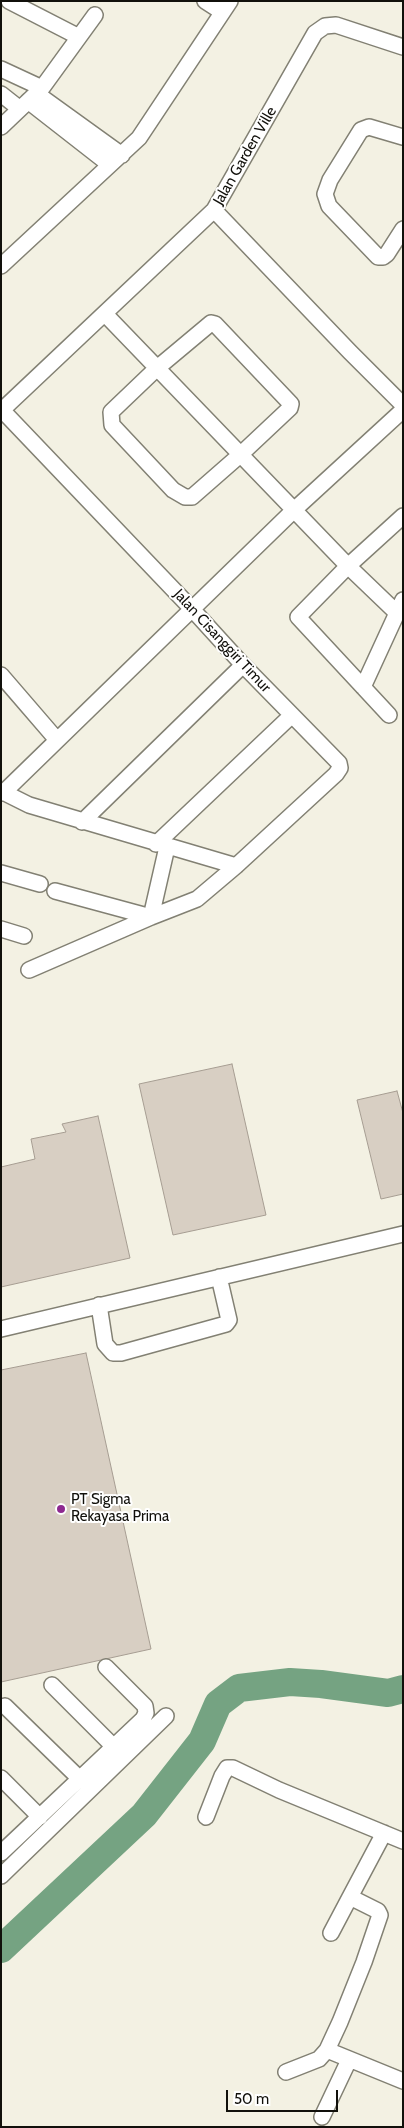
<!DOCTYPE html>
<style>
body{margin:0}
#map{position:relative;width:404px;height:2128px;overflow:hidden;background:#f3f1e3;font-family:Cabin,sans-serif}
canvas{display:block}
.frame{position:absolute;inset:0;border:2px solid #11100b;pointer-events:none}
.scale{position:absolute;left:226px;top:2090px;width:112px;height:22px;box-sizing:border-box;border:2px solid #11100b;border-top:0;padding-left:6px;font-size:15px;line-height:18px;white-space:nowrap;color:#11100b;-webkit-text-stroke:4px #fff;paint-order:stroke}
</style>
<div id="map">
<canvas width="404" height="2128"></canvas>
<div class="frame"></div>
<div class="scale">50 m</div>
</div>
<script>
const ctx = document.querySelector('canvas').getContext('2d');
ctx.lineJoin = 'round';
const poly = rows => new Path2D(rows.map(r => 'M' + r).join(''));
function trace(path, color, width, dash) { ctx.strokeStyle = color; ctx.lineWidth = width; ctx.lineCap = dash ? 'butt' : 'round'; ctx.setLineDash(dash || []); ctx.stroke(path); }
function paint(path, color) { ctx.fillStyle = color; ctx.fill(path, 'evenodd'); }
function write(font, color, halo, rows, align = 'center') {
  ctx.font = font + ' Cabin,sans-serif'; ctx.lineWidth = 4; ctx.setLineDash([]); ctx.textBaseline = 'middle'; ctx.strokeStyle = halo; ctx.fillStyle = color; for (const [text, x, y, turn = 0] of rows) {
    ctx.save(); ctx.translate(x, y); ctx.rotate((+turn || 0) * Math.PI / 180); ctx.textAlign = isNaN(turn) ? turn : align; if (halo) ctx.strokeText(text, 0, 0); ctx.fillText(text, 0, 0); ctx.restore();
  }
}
const river = poly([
 [1,1949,144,1815,202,1741,218,1704,239,1688,290,1682,321,1684,388,1693,403,1689]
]);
const building = poly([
 [232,1064,266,1215,173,1235,139,1084,232,1064],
 [397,1091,403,1113,403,1194,381,1199,357,1100,397,1091],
 [98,1116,130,1258,1,1287,1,1167,35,1159,31,1139,66,1132,62,1124,98,1116],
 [86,1353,151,1649,1,1682,1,1370,86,1353]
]);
const minor = poly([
 [9,1,79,37],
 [205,1,222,12],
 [1,69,42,88],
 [36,93,122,155],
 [1,94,20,109],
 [28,101,110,165],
 [1,127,42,88,95,15],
 [403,137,369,127,361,130,330,180,325,194,329,206,378,257,383,257,387,254,403,229],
 [214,210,350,352,403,405],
 [1,266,139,138,230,1],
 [105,314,348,566,397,613,403,600],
 [211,323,215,324,291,404,290,408,240,455,192,497,185,497,173,490,112,425,111,412,156,369,211,323],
 [1,409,192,609,243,665,339,763,340,768,336,774,236,866,197,899,151,917,167,847],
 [1,411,214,210,315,33,325,26,336,25,403,47],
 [1,675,57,740],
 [363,687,397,613],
 [389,715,298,617,348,566,403,516],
 [1,791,29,805,236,866],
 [3,793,294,510,403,410],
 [82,822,243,665],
 [156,844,292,715],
 [1,873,40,884],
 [55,891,151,917],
 [1,929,24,936],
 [29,970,151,917],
 [99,1305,105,1344,113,1353,121,1353,226,1324,229,1320,219,1277],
 [1,1329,403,1234],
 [52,1685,114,1747],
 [5,1706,80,1779],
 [1,1778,40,1817],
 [206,1817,222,1776,227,1768,233,1768,279,1790,403,1841],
 [1,1853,143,1719,146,1713,145,1706,106,1667],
 [1,1876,166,1716],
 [331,1933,350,1897],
 [327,2050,403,2081],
 [286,2072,319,2059,327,2050,340,2022,364,1962,380,1915,378,1911,350,1897,384,1833],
 [322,2117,349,2060]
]);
const markers = [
 [61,1509,5,"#8e2990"]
];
const streetNames = [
 ["Jalan Garden Ville",245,156,-60],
 ["Jalan Cisanggiri Timur",222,641,47]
];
const poiNames = [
 ["PT Sigma",71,1500],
 ["Rekayasa Prima",71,1517]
];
trace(river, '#75a382', 28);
paint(building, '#d8cfc3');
trace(building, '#a69d92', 1);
trace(minor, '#828073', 18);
trace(minor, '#fff', 15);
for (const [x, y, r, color] of markers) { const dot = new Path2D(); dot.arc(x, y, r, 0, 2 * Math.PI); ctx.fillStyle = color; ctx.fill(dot); trace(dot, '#fff', 2); }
write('15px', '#11100b', '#fff', streetNames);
write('15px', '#11100b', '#fff', poiNames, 'left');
</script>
